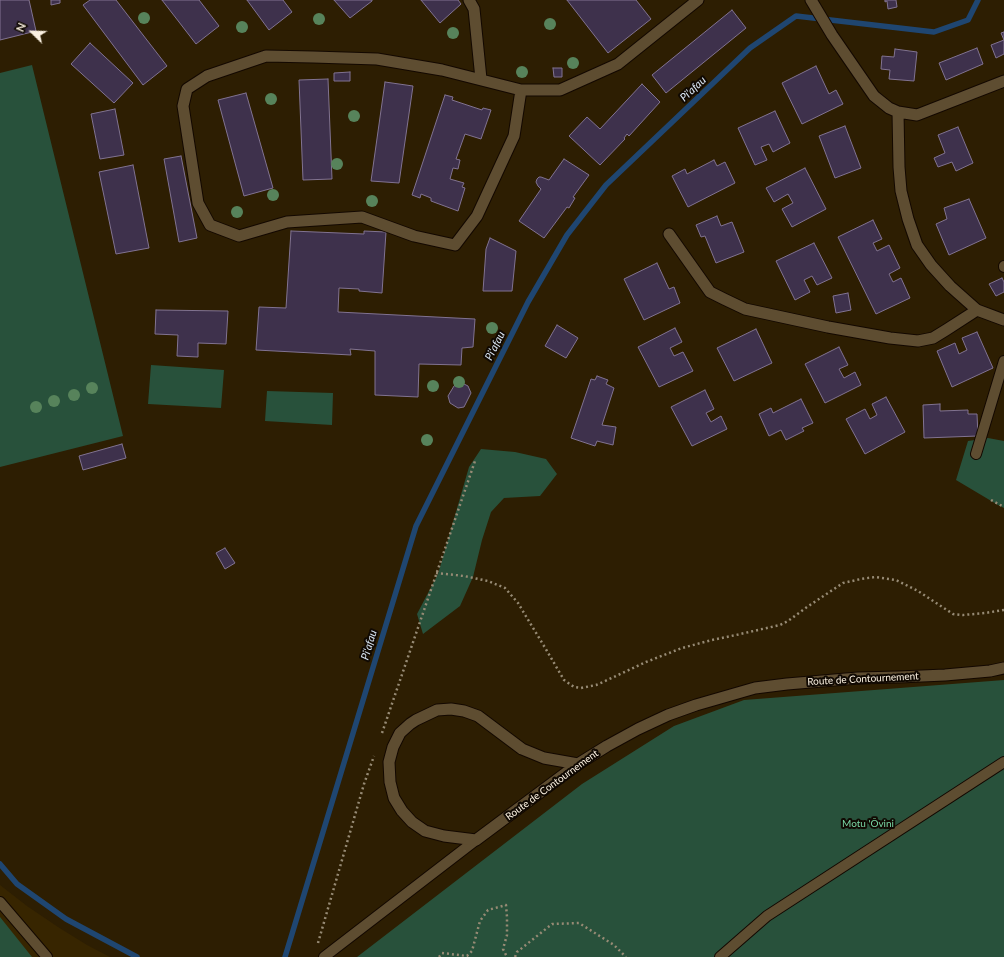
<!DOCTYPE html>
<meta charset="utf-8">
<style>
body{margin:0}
#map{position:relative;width:1004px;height:957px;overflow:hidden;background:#2d1e02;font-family:Lato,sans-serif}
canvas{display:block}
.north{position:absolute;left:12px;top:12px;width:40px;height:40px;-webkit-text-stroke:3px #100902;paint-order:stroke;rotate:293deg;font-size:11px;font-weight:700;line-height:16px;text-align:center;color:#faf0e0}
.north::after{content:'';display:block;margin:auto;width:14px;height:18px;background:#faf0e0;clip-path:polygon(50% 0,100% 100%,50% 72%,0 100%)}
</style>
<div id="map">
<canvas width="1004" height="957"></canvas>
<div class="north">N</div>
</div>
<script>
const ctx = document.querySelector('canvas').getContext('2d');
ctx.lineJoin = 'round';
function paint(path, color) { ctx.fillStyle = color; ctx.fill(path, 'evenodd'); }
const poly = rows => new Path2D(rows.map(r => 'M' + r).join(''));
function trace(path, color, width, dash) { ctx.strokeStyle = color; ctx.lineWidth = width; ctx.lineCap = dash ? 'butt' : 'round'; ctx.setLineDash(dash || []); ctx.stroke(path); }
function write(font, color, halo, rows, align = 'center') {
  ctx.font = font + ' Lato,sans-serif'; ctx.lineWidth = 4; ctx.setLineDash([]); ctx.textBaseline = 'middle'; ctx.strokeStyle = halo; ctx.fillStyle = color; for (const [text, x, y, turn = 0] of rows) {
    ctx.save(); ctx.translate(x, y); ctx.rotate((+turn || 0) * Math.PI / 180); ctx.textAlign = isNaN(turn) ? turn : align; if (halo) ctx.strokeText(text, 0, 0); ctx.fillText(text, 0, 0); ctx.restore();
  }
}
const built = poly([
 [0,885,27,906,58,927,87,945,110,957,0,957]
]);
const green = poly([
 [32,65,123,436,0,467,0,73],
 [151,365,224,370,221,408,148,404],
 [267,391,333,393,332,425,265,421],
 [988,438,1004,441,1004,508,998,505,956,480,968,441],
 [481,449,515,452,546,459,557,474,540,496,504,498,491,512,482,540,473,577,460,606,423,634,417,614,438,574,469,467],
 [1004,680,1004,957,357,957,582,784,674,726,744,700],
 [0,917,32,957,0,957]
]);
const stream = poly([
 [0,864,17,884,66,919,137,957],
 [285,957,416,526,528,302,567,235,606,185,750,48,796,16,934,32,968,20,978,0]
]);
const building = poly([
 [0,0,29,0,36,31,0,40,0,0],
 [51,0,60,0,60,3,51,5,51,0],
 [90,0,116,0,167,66,143,85,83,5,90,0],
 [162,0,199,0,219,26,196,44,162,0],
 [247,0,283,0,292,12,269,30,247,0],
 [334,0,372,0,372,1,350,18,334,0],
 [421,0,458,0,461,4,440,23,421,0],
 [567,0,636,0,651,19,608,53,567,0],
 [885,0,896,0,897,7,888,9,887,1,885,2,885,0],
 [732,10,746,28,666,93,652,75,732,10],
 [1004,32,1004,54,996,58,991,45,1004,40,1001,33,1004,32],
 [90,43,133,83,114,103,71,64,90,43],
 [977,48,983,64,946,80,939,63,977,48],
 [895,49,917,52,914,81,889,79,890,70,881,69,882,56,894,57,895,49],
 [816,66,829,94,836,90,843,104,802,124,782,83,816,66],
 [553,68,562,68,562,77,554,77,553,68],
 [350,72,350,81,334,81,334,73,350,72],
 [328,79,332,179,303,180,299,80,328,79],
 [385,82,413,86,399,183,371,181,385,82],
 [642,84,660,102,629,136,627,134,624,138,625,139,600,165,569,136,587,117,600,129,642,84],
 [246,93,273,188,244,196,218,100,246,93],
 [445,95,453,97,452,100,482,110,483,108,491,110,481,139,465,134,456,159,460,160,458,169,453,168,450,179,464,183,462,187,465,188,458,211,431,201,431,198,421,194,420,198,412,195,445,95],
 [115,109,124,155,100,159,91,114,115,109],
 [775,111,790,143,773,152,769,144,761,147,767,160,755,165,738,128,775,111],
 [845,126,861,168,835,178,819,136,845,126],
 [958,127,973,163,956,171,952,162,938,167,934,158,945,153,938,135,958,127],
 [181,156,197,238,179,242,164,159,181,156],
 [564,159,589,175,573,197,575,198,569,208,567,207,544,238,519,221,541,189,538,186,536,182,537,179,539,177,541,177,549,180,564,159],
 [714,160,717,166,725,162,735,183,688,207,672,176,685,169,687,174,714,160],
 [133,165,149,248,116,254,99,172,133,165],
 [805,168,826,209,792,227,782,209,793,203,788,194,774,202,766,188,805,168],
 [969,199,986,238,949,255,936,224,947,219,944,208,969,199],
 [717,216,721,226,732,222,744,252,716,263,705,236,701,237,696,225,717,216],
 [873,220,882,239,873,243,877,251,889,245,900,268,889,274,893,282,901,278,910,298,876,314,838,237,873,220],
 [291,231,364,234,364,231,386,232,382,293,359,291,359,289,339,288,338,312,475,319,473,347,462,348,461,365,419,364,418,397,375,395,375,351,350,349,351,355,256,350,259,307,286,308,291,231],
 [490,238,516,251,512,291,483,291,486,249,490,238],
 [814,243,832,278,817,285,812,276,804,280,810,292,795,300,776,261,814,243],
 [657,263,669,289,674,287,680,303,644,320,624,279,657,263],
 [1002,278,1004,282,1004,292,996,296,989,284,1002,278],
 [848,293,851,310,836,313,833,296,848,293],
 [156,310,228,311,226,344,198,343,198,357,177,356,178,335,155,334,156,310],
 [557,325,578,338,566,358,545,346,557,325],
 [675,328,682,342,670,348,674,356,683,352,693,371,659,387,638,347,675,328],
 [756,329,772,363,734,381,717,348,756,329],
 [977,332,993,368,952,387,937,351,955,343,959,354,967,350,962,338,977,332],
 [839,347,848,365,839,369,844,378,855,372,861,385,825,403,805,364,839,347],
 [597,376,608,380,606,384,614,388,602,425,616,427,613,445,597,441,595,446,571,438,591,379,595,380,597,376],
 [457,383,462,383,468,386,471,393,464,407,458,408,450,403,448,396,454,386,457,383],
 [705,390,714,409,706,413,711,422,721,416,727,429,692,446,671,407,705,390],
 [886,397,905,432,865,454,846,419,865,409,870,419,877,415,872,404,886,397],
 [801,399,813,423,802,428,804,431,786,440,781,430,769,436,759,414,771,408,773,413,801,399],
 [940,404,940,411,968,410,968,414,977,414,978,436,924,438,923,405,940,404],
 [122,444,126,458,83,470,79,456,122,444],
 [225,548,235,563,225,569,216,553,225,548]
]);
const path = poly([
 [991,500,1004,507],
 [436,573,464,576,488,581,505,588,518,603,547,651,564,680,574,687,581,688,596,685,603,682,646,662,682,648,712,640,736,635,780,625,788,621,807,607,843,583,861,579,875,577,896,580,918,591,953,614,963,615,985,613,1004,610],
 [382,733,475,461],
 [318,943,364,784,374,756],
 [439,957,442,953,467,956,472,951,480,921,488,910,506,905,507,917,507,935,503,949,507,957],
 [515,957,517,952,552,924,579,923,614,945,626,957]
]);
const service = poly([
 [1004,266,1004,267],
 [976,454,1004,361],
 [0,902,47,957],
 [324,957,476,840],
 [720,957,767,916,1004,762]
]);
const minor = poly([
 [469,0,474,9,481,79],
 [811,0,832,35,874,96,889,108,898,112,917,115,1004,81],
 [521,90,514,136,477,216,455,245,414,236,362,217,287,222,239,236,210,225,198,203,183,106,187,89,207,76,266,56,313,57,377,59,442,70,521,90,560,90,618,64,698,0],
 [898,112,899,167,901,191,908,219,917,245,931,265,950,286,977,310,1004,320],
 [669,234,710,292,724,299,745,309,828,327,890,338,918,341,933,338,946,330,977,310]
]);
const tertiary = poly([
 [578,764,544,758,522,749,478,716,464,711,451,709,437,710,416,720,410,724,400,733,393,747,389,762,390,782,394,798,402,811,412,822,425,831,444,836,476,840,578,764,607,746,638,729,668,715,696,705,755,688,787,684,858,678,899,677,945,675,990,671,1004,668]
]);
const trees = [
 [144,18],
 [319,19],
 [550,24],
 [242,27],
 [453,33],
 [573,63],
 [522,72],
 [271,99],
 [354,116],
 [337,164],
 [273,195],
 [372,201],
 [237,212],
 [492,328],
 [459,382],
 [433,386],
 [92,388],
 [74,395],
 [54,401],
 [36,407],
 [427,440]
];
const streetNames = [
 ["Route de Contournement",863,679,-3],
 ["Route de Contournement",552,785,-36]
];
const parkNames = [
 ["Motu 'Ōvini",868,824]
];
const waterNames = [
 ["Pi'afau",693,89,-43],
 ["Pi'afau",495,346,-63],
 ["Pi'afau",369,645,-73]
];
paint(built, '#372500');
paint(green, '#28513b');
trace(stream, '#1f4671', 5.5);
paint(building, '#3e314c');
trace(building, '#817391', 1);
trace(service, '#130800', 12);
trace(minor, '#130800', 13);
trace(tertiary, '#130800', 13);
trace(path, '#978b75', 2.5, [2, 3]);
trace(service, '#5e4d31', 10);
trace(minor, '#5e4d31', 11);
trace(tertiary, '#5e4d31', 11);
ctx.fillStyle = '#57835b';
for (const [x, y] of trees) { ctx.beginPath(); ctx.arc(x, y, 6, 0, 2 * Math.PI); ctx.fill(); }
write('10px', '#faf0e0', '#100902', streetNames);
write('10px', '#79d6a4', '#100902', parkNames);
write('italic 11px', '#d9e5f3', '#100902', waterNames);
</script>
